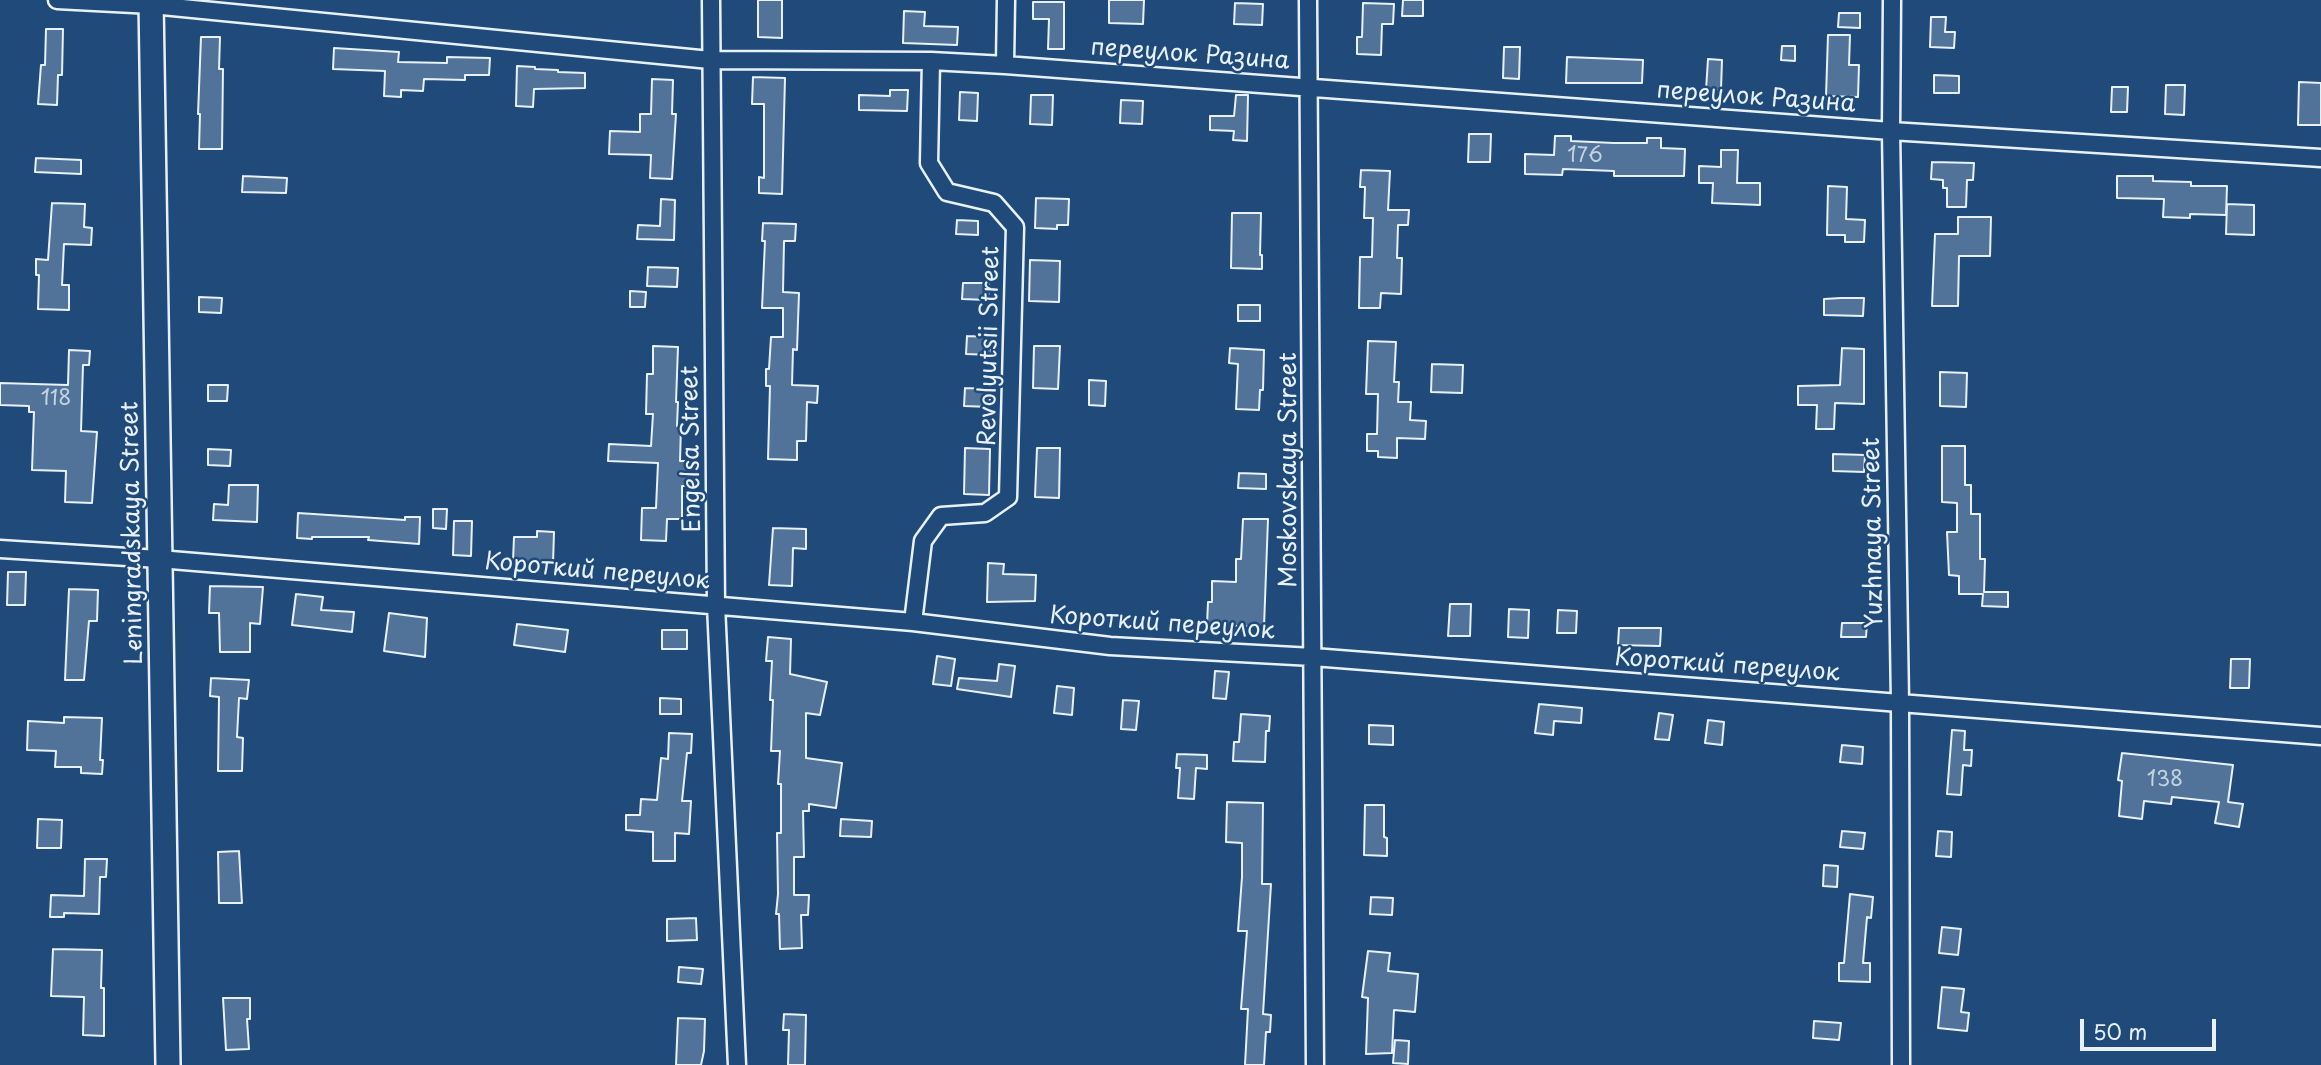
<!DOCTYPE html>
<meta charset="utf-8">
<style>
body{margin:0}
#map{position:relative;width:2321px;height:1065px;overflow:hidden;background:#1f4a7a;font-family:"Playpen Sans",sans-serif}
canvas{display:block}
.scale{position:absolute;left:2080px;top:1019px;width:136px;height:32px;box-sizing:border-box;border:4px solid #e8f1f8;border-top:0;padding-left:9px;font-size:21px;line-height:24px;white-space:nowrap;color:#e8f1f8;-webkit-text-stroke:5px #1f4a7a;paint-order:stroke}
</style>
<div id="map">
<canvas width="2321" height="1065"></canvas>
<div class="scale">50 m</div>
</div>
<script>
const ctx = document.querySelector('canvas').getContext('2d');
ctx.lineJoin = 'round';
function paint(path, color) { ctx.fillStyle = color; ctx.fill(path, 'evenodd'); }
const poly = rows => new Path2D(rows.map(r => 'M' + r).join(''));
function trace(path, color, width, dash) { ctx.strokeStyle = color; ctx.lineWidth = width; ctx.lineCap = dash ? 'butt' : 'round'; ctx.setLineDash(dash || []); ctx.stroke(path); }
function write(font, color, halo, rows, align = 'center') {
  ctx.font = font + ' "Playpen Sans",sans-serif'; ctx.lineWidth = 5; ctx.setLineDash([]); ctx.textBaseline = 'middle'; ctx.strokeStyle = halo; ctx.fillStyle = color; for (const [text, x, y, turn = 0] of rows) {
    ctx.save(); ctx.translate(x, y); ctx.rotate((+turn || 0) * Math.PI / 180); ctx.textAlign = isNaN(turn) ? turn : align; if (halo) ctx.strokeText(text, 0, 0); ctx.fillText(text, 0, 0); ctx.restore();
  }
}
const building = poly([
 [758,0,782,0,782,38,758,37,758,0],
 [1109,0,1144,0,1143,24,1109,23,1109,0],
 [1403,0,1423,0,1423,16,1402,16,1403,0],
 [1033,2,1064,2,1064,49,1048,49,1049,19,1033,19,1033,2],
 [1235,3,1263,4,1262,25,1234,24,1235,3],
 [1363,3,1394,4,1393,24,1382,24,1381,55,1357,54,1357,37,1362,37,1363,3],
 [904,11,925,12,924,26,958,27,957,45,903,43,904,11],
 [1839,13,1860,13,1860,28,1838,27,1839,13],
 [1931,17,1946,17,1945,32,1955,32,1954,48,1930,47,1931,17],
 [46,29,63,29,62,75,58,75,57,105,38,104,41,65,45,65,46,29],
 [1828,35,1850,35,1849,65,1859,65,1858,97,1826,96,1828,35],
 [201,37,220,37,219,69,223,69,222,149,199,149,200,114,198,114,201,37],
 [1782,46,1795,46,1795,61,1781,60,1782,46],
 [1504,47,1520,47,1519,79,1503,78,1504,47],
 [334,48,399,52,398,62,447,63,447,57,490,58,489,75,465,75,465,80,424,79,423,91,401,90,401,97,384,96,385,71,333,69,334,48],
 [1567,57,1643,60,1642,83,1566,83,1567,57],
 [1708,59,1722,60,1721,90,1706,90,1708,59],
 [517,66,535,67,535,69,558,70,558,72,585,73,585,88,534,89,533,107,516,106,517,66],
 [1934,75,1959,76,1959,93,1934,93,1934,75],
 [753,77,785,78,782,194,759,193,759,177,764,178,764,104,752,104,753,77],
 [652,79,673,80,672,114,676,114,672,179,650,178,651,155,609,154,610,131,640,132,640,114,651,114,652,79],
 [2299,82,2321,83,2321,125,2298,125,2299,82],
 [2166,85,2185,85,2184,115,2165,114,2166,85],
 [2112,87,2128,87,2127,112,2111,112,2112,87],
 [890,90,908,90,907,111,859,110,859,95,890,96,890,90],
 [960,92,978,93,977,121,959,120,960,92],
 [1031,95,1053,95,1052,125,1030,124,1031,95],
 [1236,95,1248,95,1247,141,1233,140,1234,131,1210,130,1210,116,1234,116,1236,95],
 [1121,100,1143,101,1142,124,1120,123,1121,100],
 [1469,134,1491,134,1490,162,1468,162,1469,134],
 [1555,136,1571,136,1571,141,1614,143,1647,143,1647,138,1661,138,1661,148,1685,149,1684,176,1614,176,1614,171,1563,169,1562,175,1525,174,1525,154,1554,155,1555,136],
 [1721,150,1738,150,1737,183,1760,183,1760,205,1712,203,1713,183,1699,183,1699,166,1721,167,1721,150],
 [36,158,81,160,81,174,35,172,36,158],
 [1932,162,1974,163,1973,180,1967,180,1966,207,1947,207,1947,188,1943,188,1943,180,1931,179,1932,162],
 [1361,170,1390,171,1388,210,1409,210,1408,225,1398,225,1397,258,1402,258,1401,294,1381,293,1380,308,1359,308,1360,257,1372,257,1373,218,1364,218,1365,187,1360,187,1361,170],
 [243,176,287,178,286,193,242,192,243,176],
 [2117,176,2153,176,2153,181,2191,182,2191,186,2227,186,2226,215,2190,214,2190,218,2163,217,2164,199,2117,198,2117,176],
 [1828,186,1847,187,1846,219,1865,220,1864,242,1845,242,1845,235,1827,235,1828,186],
 [1036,198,1069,199,1068,225,1057,225,1057,229,1035,228,1036,198],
 [661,199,675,200,674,240,637,239,638,225,660,226,661,199],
 [52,203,85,204,84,227,92,228,91,245,64,244,62,285,69,285,69,310,38,309,39,275,36,275,36,259,48,260,52,203],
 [2227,204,2254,205,2254,235,2226,234,2227,204],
 [1232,213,1261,213,1260,255,1262,255,1262,269,1231,268,1232,213],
 [1958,217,1991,217,1990,256,1959,256,1958,306,1932,306,1935,234,1958,234,1958,217],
 [957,220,978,221,978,235,956,234,957,220],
 [763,223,796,224,795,241,784,241,783,292,799,293,797,350,793,349,792,385,818,386,817,403,807,402,806,441,797,441,797,460,768,459,770,386,766,386,766,369,769,369,771,337,783,337,783,308,762,308,765,241,762,241,763,223],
 [1030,260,1060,261,1059,302,1029,301,1030,260],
 [648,267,678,268,677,287,647,286,648,267],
 [963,283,989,283,988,300,962,299,963,283],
 [630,291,646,292,645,307,630,307,630,291],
 [199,297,222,298,221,313,199,312,199,297],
 [1841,298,1864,298,1863,316,1824,315,1824,299,1841,298],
 [1238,305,1260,305,1260,321,1238,321,1238,305],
 [967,336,991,337,991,355,966,354,967,336],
 [1368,341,1396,342,1394,382,1399,382,1398,402,1411,402,1410,420,1426,421,1425,439,1397,438,1397,458,1378,457,1378,451,1367,451,1367,434,1377,434,1378,394,1366,394,1368,341],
 [653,346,678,347,676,402,678,402,677,426,681,426,680,461,688,461,688,486,682,486,682,519,667,519,666,541,641,540,642,508,656,508,658,463,608,461,609,444,651,446,653,414,646,414,647,374,653,374,653,346],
 [1034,346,1060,346,1058,389,1033,388,1034,346],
 [1230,348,1264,350,1263,390,1260,390,1259,410,1236,409,1238,364,1229,363,1230,348],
 [1842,348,1864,349,1864,404,1835,403,1834,429,1816,429,1817,405,1798,405,1798,386,1840,385,1842,348],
 [69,350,90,351,89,365,83,365,81,431,97,432,92,503,65,502,66,471,32,470,34,412,29,412,29,406,0,405,0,383,68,385,69,350],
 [1432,364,1463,365,1462,393,1431,392,1432,364],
 [1940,372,1967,373,1966,407,1940,406,1940,372],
 [1089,380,1106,381,1105,406,1089,405,1089,380],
 [208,385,228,385,227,401,208,401,208,385],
 [965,388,990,389,990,407,964,406,965,388],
 [1942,446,1965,446,1965,485,1971,485,1971,514,1980,514,1980,559,1985,559,1984,592,2008,592,2008,607,1982,606,1983,594,1959,594,1959,576,1949,575,1947,532,1957,532,1957,503,1942,502,1942,446],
 [965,448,990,449,989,495,964,494,965,448],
 [1037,448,1060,448,1059,498,1035,497,1037,448],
 [208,449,231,450,230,466,208,465,208,449],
 [1833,454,1865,455,1864,472,1833,471,1833,454],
 [1239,473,1266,474,1266,489,1238,488,1239,473],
 [229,485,258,485,257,522,213,520,214,504,228,505,229,485],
 [433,509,447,509,446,529,433,528,433,509],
 [298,513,405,520,405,517,420,517,419,544,368,540,369,537,312,537,312,539,297,538,298,513],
 [1243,519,1268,519,1264,627,1207,625,1208,602,1212,602,1212,581,1236,582,1236,559,1241,559,1243,519],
 [454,521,472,521,471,556,453,555,454,521],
 [773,528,806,529,806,549,793,548,792,586,769,585,773,528],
 [537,531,554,532,553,564,513,561,514,537,537,537,537,531],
 [988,563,1004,564,1003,574,1036,575,1035,601,987,602,988,563],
 [8,572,26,572,25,605,7,605,8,572],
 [210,586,263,587,260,624,250,623,250,652,220,652,219,613,209,613,210,586],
 [69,589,98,590,97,621,89,621,84,680,65,680,69,589],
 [296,594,323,597,321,610,354,612,352,632,292,625,296,594],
 [1450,604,1471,604,1470,636,1448,636,1450,604],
 [1509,609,1529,610,1528,638,1508,637,1509,609],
 [1558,610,1577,611,1576,633,1557,633,1558,610],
 [389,613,427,618,425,657,384,651,389,613],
 [1842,623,1867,623,1866,637,1841,637,1842,623],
 [517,624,568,630,565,652,514,645,517,624],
 [1619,628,1661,628,1660,646,1618,645,1619,628],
 [662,630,687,630,687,649,662,649,662,630],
 [768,637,791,639,790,674,827,682,820,715,806,713,806,758,842,763,836,808,809,804,809,811,803,811,804,857,794,857,794,895,809,895,808,915,801,915,802,948,780,949,779,914,776,914,778,894,777,833,781,833,781,784,778,784,780,751,771,751,773,700,770,700,772,661,766,661,768,637],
 [937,656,955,659,951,686,933,684,937,656],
 [2231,659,2250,659,2249,688,2230,688,2231,659],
 [999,664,1015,666,1011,697,957,689,959,678,997,681,999,664],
 [1215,671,1229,672,1226,699,1213,698,1215,671],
 [211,678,249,680,247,699,239,698,237,737,243,738,242,771,218,771,219,697,210,696,211,678],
 [1057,686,1074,688,1072,715,1054,713,1057,686],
 [660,698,681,699,681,714,660,714,660,698],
 [1123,700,1139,701,1136,730,1121,729,1123,700],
 [1539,704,1582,708,1581,723,1554,721,1553,735,1535,733,1539,704],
 [1659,713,1673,715,1669,740,1655,739,1659,713],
 [1241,714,1270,716,1269,731,1266,731,1265,762,1233,761,1234,742,1239,742,1241,714],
 [64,717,102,718,100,760,103,760,102,774,81,773,81,767,55,767,56,751,27,750,28,721,64,723,64,717],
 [1708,720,1724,722,1722,745,1705,743,1708,720],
 [1369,725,1393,726,1393,745,1369,744,1369,725],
 [1952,730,1965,731,1964,750,1972,750,1971,766,1963,765,1961,795,1947,794,1952,730],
 [669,733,692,734,691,753,687,753,682,801,691,801,689,834,675,833,675,861,653,861,653,832,626,830,626,815,640,815,641,799,657,800,661,758,668,759,669,733],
 [1842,745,1863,747,1862,764,1840,762,1842,745],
 [2122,753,2233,765,2228,802,2243,804,2239,827,2215,823,2219,802,2172,797,2171,804,2144,801,2142,819,2119,816,2122,781,2118,780,2122,753],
 [1177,754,1207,755,1207,769,1196,768,1194,799,1178,798,1180,768,1176,768,1177,754],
 [1227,802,1263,803,1262,884,1271,884,1263,1014,1271,1015,1270,1032,1266,1032,1264,1065,1245,1065,1248,1009,1241,1009,1247,931,1238,931,1242,877,1242,843,1226,842,1227,802],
 [1365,805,1384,805,1384,837,1387,838,1387,856,1364,855,1365,805],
 [38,819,62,820,61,848,37,848,38,819],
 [841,819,872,821,871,837,840,836,841,819],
 [1842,831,1865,833,1863,849,1840,847,1842,831],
 [1938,831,1952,832,1951,857,1936,856,1938,831],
 [239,851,242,903,219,903,218,852,239,851],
 [85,859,107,859,106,877,100,877,99,914,64,913,64,917,50,917,51,895,84,896,85,859],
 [1824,865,1838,866,1837,887,1823,886,1824,865],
 [1850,894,1873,897,1871,918,1867,917,1863,963,1870,963,1870,982,1839,981,1839,963,1844,963,1850,894],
 [1371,897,1393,898,1392,915,1370,914,1371,897],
 [696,918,697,940,667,941,667,919,696,918],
 [1942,927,1961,929,1958,955,1939,953,1942,927],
 [53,949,102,950,101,988,104,988,104,1036,83,1035,84,997,51,996,53,949],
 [1368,951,1390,953,1388,971,1418,974,1415,1012,1394,1010,1392,1053,1366,1054,1368,998,1362,997,1368,951],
 [679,967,703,969,701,984,678,982,679,967],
 [1942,987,1964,989,1961,1012,1969,1013,1967,1031,1938,1028,1942,987],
 [223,998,250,998,250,1019,247,1019,249,1049,226,1050,223,998],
 [784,1014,806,1015,805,1065,788,1065,789,1030,783,1030,784,1014],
 [678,1018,705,1019,704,1051,701,1065,676,1065,678,1018],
 [1814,1021,1841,1023,1839,1040,1813,1038,1814,1021],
 [1395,1040,1409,1041,1408,1064,1393,1063,1395,1040]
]);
const street = poly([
 [57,0,152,5,710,60,931,61,1005,65,1891,131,2321,158],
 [711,0,716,605,737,1065],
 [1308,0,1315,1065],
 [1892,0,1891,131,1900,702,1901,1065],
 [1005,65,1006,0],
 [0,549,159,559,913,622,1110,646,1313,657,2321,736],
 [913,622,923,541,941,516,985,513,1008,497,1015,227,994,203,947,192,929,163,931,61]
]);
const secondary = poly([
 [151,0,168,1065]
]);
const numberNames = [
 ["176",1585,156],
 ["118",56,399],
 ["138",2165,780]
];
const streetNames = [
 ["переулок Разина",1190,55,4],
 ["переулок Разина",1756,98,4],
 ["Revolyutsii Street",990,346,-89],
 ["Engelsa Street",692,449,-91],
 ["Moskovskaya Street",1289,470,-90],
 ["Leningradskaya Street",133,533,-91],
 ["Yuzhnaya Street",1874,533,-91],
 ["Короткий переулок",597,572,5],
 ["Короткий переулок",1162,624,4],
 ["Короткий переулок",1727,666,4]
];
paint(building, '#517399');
trace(building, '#e8f1f8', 2);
trace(street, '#e8f1f8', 21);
trace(secondary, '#e8f1f8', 28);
trace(street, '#1f4a7a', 16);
trace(secondary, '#1f4a7a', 23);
write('21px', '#c2d2e0', null, numberNames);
write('24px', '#e8f1f8', '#1f4a7a', streetNames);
</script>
